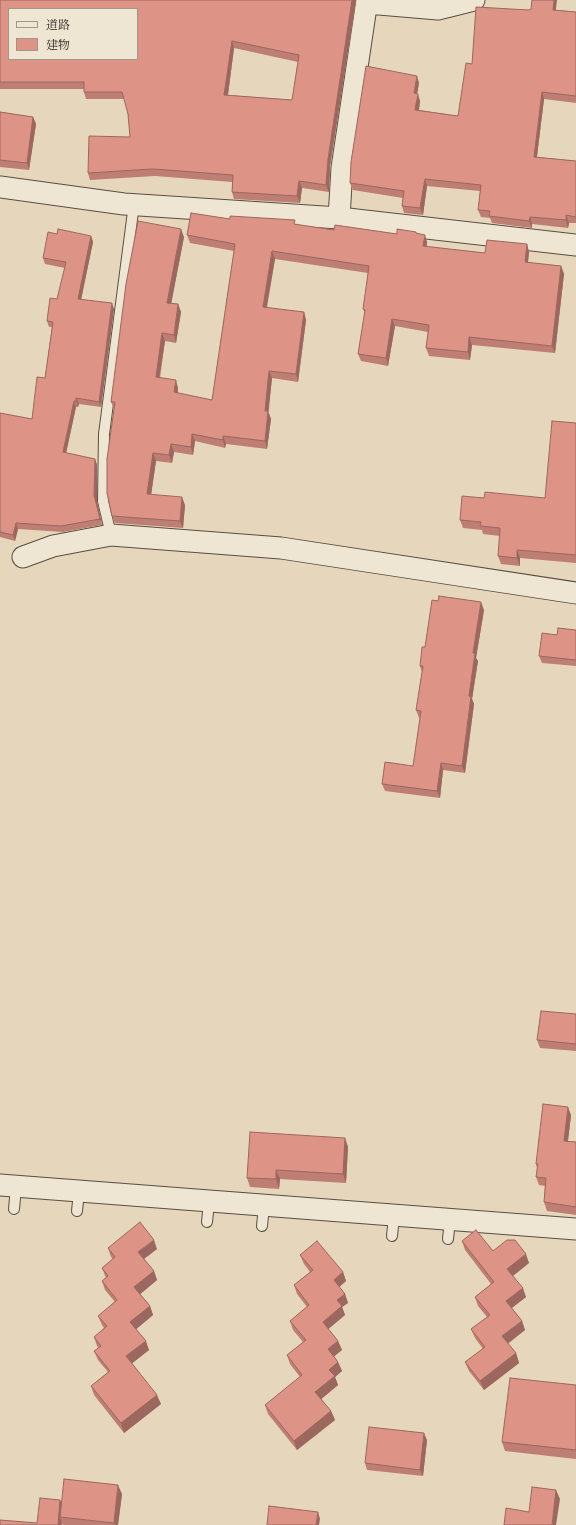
<!DOCTYPE html>
<meta charset="utf-8">
<style>
body{margin:0}
#map{position:relative;width:576px;height:1525px;overflow:hidden;background:#e6d7bc;font-family:"Libre Bodoni","Noto Serif JP",serif}
canvas{display:block}
.legend{position:absolute;left:8px;top:8px;width:130px;height:52px;box-sizing:border-box;background:#efe5d3;border:1px solid #a19688;margin:0;padding:5px 7px;list-style:none;font-size:12px;color:#2b1f18}
.legend li{display:flex;align-items:center;gap:8px;height:20px}
.legend b{width:20px;border:1px solid #a19688}
</style>
<div id="map">
<canvas width="576" height="1525"></canvas>
<ul class="legend">
<li><b style="height:5px;background:#efe5d3"></b>道路</li>
<li><b style="height:11px;background:#dd9386"></b>建物</li>
</ul>
</div>
<script>
const ctx = document.querySelector('canvas').getContext('2d');
ctx.lineJoin = 'round';
const poly = rows => new Path2D(rows.map(r => 'M' + r).join(''));
function trace(path, color, width, dash) { ctx.strokeStyle = color; ctx.lineWidth = width; ctx.lineCap = dash ? 'butt' : 'round'; ctx.setLineDash(dash || []); ctx.stroke(path); }
function paint(path, color) { ctx.fillStyle = color; ctx.fill(path, 'evenodd'); }
const lane = poly([
 [111,535,103,501,104,434,134,204],
 [14,1209,16,1187],
 [77,1211,79,1192],
 [207,1222,209,1202],
 [262,1226,264,1206],
 [392,1236,394,1216],
 [448,1239,450,1220]
]);
const street = poly([
 [367,3,438,9,474,0],
 [0,187,124,204,339,218,576,245],
 [339,218,342,168,367,0],
 [23,557,53,546,111,535,281,548,576,593],
 [0,1185,576,1229]
]);
const wall = poly([
 [0,0,356,0,330,166,329,192,302,188,300,203,234,199,232,192,232,182,155,176,90,180,88,173,130,137,128,114,124,99,86,99,84,92,84,89,0,89],
 [234,48,298,62,292,100,228,95],
 [529,10,556,10,576,12,576,103,544,99,537,157,576,161,576,223,569,223,568,228,532,224,532,228,492,223,490,218,481,217,478,210,480,191,427,186,423,215,404,213,402,206,403,198,353,190,350,183,419,83,417,94,420,101,419,110,458,116,472,64],
 [0,112,33,117,36,124,29,170,0,167],
 [230,219,297,225,334,230,397,234,417,234,427,242,427,247,485,253,527,244,529,252,528,263,561,266,564,274,555,353,472,345,470,360,429,356,426,348,428,332,395,326,388,366,361,361,358,354,365,313,363,309,368,273,275,259,267,308,304,312,306,320,298,382,272,378,268,411,271,419,267,449,226,444,225,448,195,441,193,455,174,452,172,463,156,461,151,495,185,505,183,528,115,523,112,516,114,409,111,402,184,237,171,303,178,304,181,312,176,343,165,341,160,378,178,388,178,393,212,400,234,251,190,243,187,235],
 [57,234,91,236,93,242,81,299,114,309,101,407,79,404,78,407,76,407,66,453,95,459,97,465,97,501,102,525,63,532,18,529,15,541,0,537,0,413,32,419,45,378,52,327,49,327,47,321,57,299,65,268,45,264,43,258],
 [576,423,576,563,520,558,520,566,501,564,498,556,500,536,483,534,482,530,463,528,460,520,484,498,545,498],
 [484,610,476,658,478,661,472,699,474,704,465,773,443,770,440,798,385,791,382,784,413,766,420,718,419,718,416,710,422,672,420,666,425,647],
 [576,630,576,666,542,663,539,656,557,635],
 [576,1014,576,1051,540,1048,537,1040],
 [571,1115,568,1141,576,1142,576,1215,547,1211,544,1202,545,1186,539,1185,536,1177,537,1168,536,1164],
 [345,1138,348,1147,346,1183,280,1179,279,1189,250,1187,247,1178],
 [462,1241,529,1263,513,1276,526,1297,512,1308,522,1321,525,1330,508,1344,516,1353,519,1363,484,1390,469,1371,465,1362,483,1349,475,1338,471,1329,487,1317,478,1306,475,1297,491,1284,465,1250],
 [108,1248,157,1249,144,1259,154,1271,157,1280,140,1294,150,1306,153,1315,136,1329,149,1350,132,1363,161,1404,124,1433,94,1395,91,1386,108,1372,98,1360,94,1351,99,1348,97,1346,94,1337,104,1328,102,1325,98,1316,115,1302,105,1290,102,1281,106,1278,102,1268,113,1259,111,1257],
 [300,1255,343,1272,346,1281,339,1287,345,1294,348,1303,342,1307,345,1315,328,1329,338,1341,342,1350,334,1356,338,1362,342,1371,335,1377,338,1385,321,1399,331,1411,335,1420,297,1450,268,1414,265,1405,300,1377,290,1364,287,1355,303,1342,293,1330,290,1321,307,1307,297,1294,294,1285,310,1272,304,1264],
 [576,1385,576,1459,505,1451,502,1442],
 [427,1440,423,1476,367,1470,365,1463],
 [122,1494,118,1525,63,1525,62,1523,62,1525,0,1525,37,1523,60,1500,62,1504]
]);
const shadedWall = poly([
 [352,0,356,0,330,166,329,192,326,185,328,159],
 [554,0,557,0,555,17,553,10],
 [232,41,234,48,227,102,224,95],
 [417,76,419,83,416,100,414,93],
 [542,92,544,99,536,164,534,157],
 [418,94,420,101,418,117,415,110],
 [33,117,36,124,29,170,27,163],
 [425,179,427,186,423,215,420,208],
 [299,181,302,188,300,203,297,196],
 [566,215,569,223,568,228,566,220],
 [530,217,532,224,532,228,529,221],
 [181,229,184,237,170,310,167,303],
 [425,235,427,242,426,254,423,246],
 [91,236,93,242,80,305,78,299],
 [527,244,529,252,527,270,525,262],
 [272,251,275,259,265,315,263,307],
 [561,266,564,274,555,353,552,346],
 [112,303,114,309,101,407,99,402],
 [178,304,181,312,176,343,174,335],
 [304,312,306,320,298,382,296,374],
 [392,319,395,326,388,366,386,358],
 [162,333,165,341,158,385,156,377],
 [469,337,472,345,470,360,468,352],
 [269,371,272,378,268,418,265,411],
 [176,380,178,388,177,400,174,392],
 [76,398,79,404,78,407,76,401],
 [74,401,76,407,65,458,63,452],
 [268,411,271,419,267,449,265,441],
 [192,434,195,441,193,455,191,447],
 [223,436,226,444,225,448,223,440],
 [171,444,174,452,172,463,169,455],
 [153,453,156,461,150,502,147,494],
 [95,459,97,465,97,501,102,525,100,519,94,495],
 [182,497,185,505,183,528,180,521],
 [16,523,18,529,15,541,13,535],
 [517,550,520,558,520,566,517,558],
 [481,602,484,610,476,658,478,661,472,699,474,704,465,773,462,766,473,653],
 [441,763,443,770,440,798,437,791],
 [568,1107,571,1115,567,1149,564,1141],
 [345,1138,348,1147,346,1183,343,1174],
 [276,1170,280,1179,279,1189,276,1179],
 [154,1240,157,1249,141,1261,138,1252],
 [526,1254,529,1263,510,1278,507,1269],
 [154,1271,157,1280,138,1296,134,1287],
 [343,1272,346,1281,337,1289,334,1280],
 [523,1288,526,1297,509,1310,506,1301],
 [345,1294,348,1303,342,1307,345,1315,326,1331,323,1322,337,1300],
 [150,1306,153,1315,134,1331,130,1322],
 [522,1321,525,1330,505,1345,502,1336],
 [146,1341,149,1350,130,1365,126,1356],
 [338,1341,342,1350,331,1359,328,1349],
 [516,1353,519,1363,484,1390,480,1381],
 [338,1362,342,1371,335,1377,338,1385,319,1401,315,1392,329,1370],
 [157,1395,161,1404,124,1433,121,1423],
 [331,1411,335,1420,297,1450,294,1441],
 [424,1433,427,1440,423,1476,420,1470],
 [118,1485,122,1494,118,1525,115,1525,114,1523],
 [556,1490,560,1499,556,1525,552,1525],
 [60,1500,64,1509,60,1517,62,1523,62,1525,58,1525],
 [318,1512,320,1519,319,1525,316,1525]
]);
const building = poly([
 [0,0,352,0,328,159,326,185,299,181,297,196,232,192,233,175,153,169,88,173,89,136,130,137,128,114,122,92,84,92,84,82,0,82,0,0],
 [9,9,137,9,137,59,9,59,9,9],
 [232,41,299,55,292,100,224,95,232,41],
 [532,0,554,0,553,10,576,12,576,96,542,92,534,157,576,161,576,217,566,215,566,220,530,217,529,221,489,216,490,211,478,210,481,185,425,179,420,208,402,206,404,191,350,183,351,162,366,66,417,76,414,93,418,94,415,110,458,116,466,63,472,64,476,7,529,10,531,9,532,0],
 [0,112,33,117,27,163,0,160,0,112],
 [191,213,230,219,230,216,295,220,294,224,334,230,335,225,397,234,397,229,416,232,416,233,425,235,423,246,485,253,487,240,527,244,525,262,561,266,552,346,469,337,468,352,426,348,429,325,392,319,386,358,358,354,365,310,363,309,369,266,272,251,263,307,304,312,296,374,269,371,265,411,268,411,265,441,223,436,223,440,192,434,191,447,171,444,169,455,153,453,147,494,182,497,180,521,112,516,107,493,107,459,115,402,111,402,126,284,138,221,181,229,167,303,178,304,174,335,162,333,156,377,176,380,174,392,212,400,235,244,187,235,191,213],
 [58,229,91,236,78,299,112,303,99,402,76,398,76,401,74,401,63,452,95,459,94,495,100,519,61,526,16,523,13,535,0,532,0,413,32,419,37,377,45,378,53,322,47,321,50,298,57,299,66,262,43,258,48,232,57,234,58,229],
 [552,421,576,423,576,555,517,550,517,558,498,556,500,528,480,526,481,522,460,520,462,496,484,498,485,492,545,498,552,421],
 [439,596,481,602,473,653,475,653,469,696,471,697,462,766,441,763,437,791,382,784,385,762,413,766,421,711,416,710,423,666,420,666,422,647,425,647,432,600,438,601,439,596],
 [558,628,576,630,576,660,539,656,542,633,557,635,558,628],
 [541,1011,576,1014,576,1044,537,1040,541,1011],
 [543,1104,568,1107,564,1141,576,1142,576,1207,544,1202,546,1178,536,1177,538,1164,536,1164,543,1104],
 [250,1132,345,1138,343,1174,276,1170,276,1179,247,1178,250,1132],
 [140,1222,154,1240,138,1252,154,1271,134,1287,150,1306,130,1322,146,1341,126,1356,157,1395,121,1423,91,1386,110,1371,94,1351,101,1346,94,1337,107,1326,98,1316,117,1300,102,1281,108,1276,102,1268,115,1257,108,1248,140,1222],
 [476,1230,493,1251,507,1240,515,1240,526,1254,507,1269,523,1288,506,1301,522,1321,502,1336,516,1353,480,1381,465,1362,485,1347,471,1329,490,1315,475,1297,494,1282,462,1241,476,1230],
 [317,1241,343,1272,334,1280,345,1294,337,1300,342,1306,323,1322,338,1341,328,1349,338,1362,329,1370,335,1376,315,1392,331,1411,294,1441,265,1405,302,1375,287,1355,306,1340,290,1321,309,1305,294,1285,313,1270,300,1255,317,1241],
 [510,1378,576,1385,576,1450,502,1442,510,1378],
 [369,1427,424,1433,420,1470,365,1463,369,1427],
 [64,1479,118,1485,114,1523,60,1517,64,1479],
 [532,1487,556,1490,552,1525,504,1525,506,1508,529,1512,532,1487],
 [40,1498,60,1500,58,1525,0,1525,0,1520,37,1523,40,1498],
 [269,1506,318,1512,316,1525,267,1525,269,1506]
]);
trace(lane, '#5a4d41', 12);
trace(street, '#5a4d41', 23);
trace(lane, '#efe5d3', 10);
trace(street, '#efe5d3', 21);
paint(wall, '#be7e73');
paint(shadedWall, '#9b675e');
paint(building, '#dd9386');
trace(building, '#9b675e', 1);
</script>
